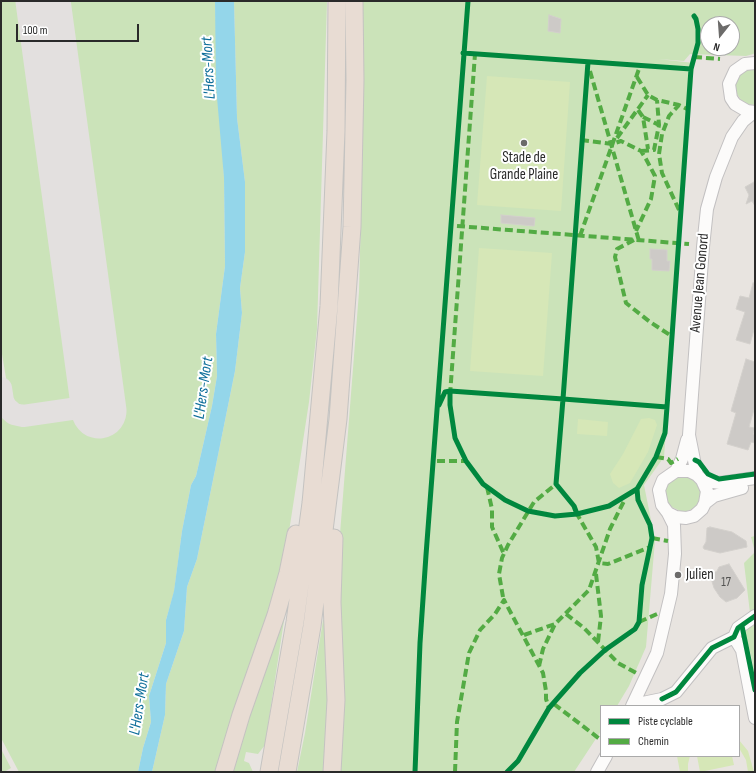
<!DOCTYPE html>
<style>
body{margin:0}
#map{position:relative;width:756px;height:773px;overflow:hidden;background:#e8e4e0;font-family:"Sofia Sans Condensed",sans-serif}
canvas{display:block}
.frame{position:absolute;inset:0;border:2px solid #2a2a2a;pointer-events:none}
.legend{position:absolute;left:600px;top:705px;width:140px;height:52px;box-sizing:border-box;background:#fff;border:1px solid #aaa;margin:0;padding:5px 7px;list-style:none;font-size:12px;color:#2a2a2a}
.legend li{display:flex;align-items:center;gap:8px;height:20px}
.legend b{width:20px;border:1px solid #aaa}
.north{position:absolute;left:700px;top:16px;width:40px;height:40px;box-sizing:border-box;background:#fff;border:1px solid #aaa;border-radius:50%;rotate:197deg;font-size:11px;font-weight:700;line-height:16px;text-align:center;color:#2a2a2a}
.north::after{content:'';display:block;margin:auto;width:14px;height:18px;background:#6c6b6a;clip-path:polygon(50% 0,100% 100%,50% 72%,0 100%)}
.scale{position:absolute;left:16px;top:24px;width:123px;height:18px;box-sizing:border-box;border:2px solid #2a2a2a;border-top:0;padding-left:5px;font-size:12px;line-height:14px;white-space:nowrap;color:#2a2a2a;-webkit-text-stroke:3px #fff;paint-order:stroke}
</style>
<div id="map">
<canvas width="756" height="773"></canvas>
<div class="frame"></div>
<ul class="legend">
<li><b style="height:5px;background:#00873e"></b>Piste cyclable</li>
<li><b style="height:5px;background:#53ab44"></b>Chemin</li>
</ul>
<div class="north">N</div>
<div class="scale">100 m</div>
</div>
<script>
const ctx = document.querySelector('canvas').getContext('2d');
ctx.lineJoin = 'round';
function paint(path, color) { ctx.fillStyle = color; ctx.fill(path, 'evenodd'); }
const poly = rows => new Path2D(rows.map(r => 'M' + r).join(''));
function trace(path, color, width, dash) { ctx.strokeStyle = color; ctx.lineWidth = width; ctx.lineCap = dash ? 'butt' : 'round'; ctx.setLineDash(dash || []); ctx.stroke(path); }
function write(font, color, halo, rows, align = 'center') {
  ctx.font = font + ' "Sofia Sans Condensed",sans-serif'; ctx.lineWidth = 4; ctx.setLineDash([]); ctx.textBaseline = 'middle'; ctx.strokeStyle = halo; ctx.fillStyle = color; for (const [text, x, y, turn = 0] of rows) {
    ctx.save(); ctx.translate(x, y); ctx.rotate((+turn || 0) * Math.PI / 180); ctx.textAlign = isNaN(turn) ? turn : align; if (halo) ctx.strokeText(text, 0, 0); ctx.fillText(text, 0, 0); ctx.restore();
  }
}
const green = poly([
 [1,1,25,1,77,386,73,399,67,403,26,410,19,410,13,407,10,402,1,348],
 [61,1,215,1,224,178,225,266,216,334,217,376,212,406,196,476,191,485,182,531,174,592,166,620,166,643,149,696,151,722,143,748,138,772,19,772,1,738,1,410,4,415,13,420,23,422,116,410],
 [234,1,327,1,317,329,309,402,284,564,218,772,152,772,165,715,166,684,184,631,187,587,197,559,235,371,242,313,240,288,245,252,245,182,237,118],
 [362,1,755,1,755,53,753,54,746,56,690,54,684,61,658,59,694,63,664,457,644,485,655,540,646,647,629,686,617,706,601,706,601,731,574,772,338,772,336,585,359,292,363,131],
 [708,24,732,24,732,48,708,48],
 [751,67,755,67,755,105,748,104,741,100,737,94,735,86,738,75],
 [683,474,701,484,702,500,695,508,685,512,680,511,670,506,667,502,665,491,669,481],
 [755,536,755,609,750,613,744,563,755,552,751,537],
 [285,614,265,745,258,754,246,752,244,761,249,763,253,772,231,772,236,750],
 [325,619,328,619,327,772,297,772,305,733,323,620],
 [755,623,755,683,752,659,744,631],
 [1,749,11,768,4,772,1,772]
]);
const pitch = poly([
 [487,76,570,82,561,211,477,205],
 [479,248,552,253,543,376,470,371],
 [649,418,655,420,657,425,648,452,630,483,619,488,613,483,610,474,623,454,641,419],
 [578,419,608,422,607,436,577,434],
 [739,740,748,751,754,772,748,772,746,760,739,748],
 [677,756,690,756,688,764,688,772,680,772],
 [697,756,732,756,734,765,700,772]
]);
const water = poly([
 [215,1,234,1,237,118,245,182,245,252,240,288,242,313,235,371,197,559,187,587,184,631,166,684,165,715,152,772,138,772,143,748,151,722,149,696,166,643,166,620,174,591,182,531,191,485,196,476,212,406,217,376,216,334,225,266,224,178,216,86]
]);
const taxiway = poly([
 [1,388,3,401,6,407,14,414,23,416,85,407,92,399,95,387]
]);
const runway = poly([
 [43,1,99,411]
]);
const building = poly([
 [549,15,561,19,560,33,548,31,549,15],
 [754,182,755,182,755,206,752,201,746,204,749,195,745,187,754,182],
 [501,215,535,218,534,226,501,223,501,215],
 [650,249,667,250,667,261,670,261,669,271,652,270,652,259,650,259,650,249],
 [753,283,755,283,755,326,750,344,736,340,745,312,736,309,740,296,749,298,753,283],
 [746,359,755,362,755,406,749,427,755,428,753,434,755,435,755,443,751,442,748,450,727,444,736,413,731,411,746,359],
 [710,527,732,532,746,541,747,547,720,553,704,549,703,547,706,542,707,528,710,527],
 [729,564,745,590,737,598,726,602,720,597,714,588,710,575,717,571,719,567,729,564]
]);
const minor = poly([
 [755,63,745,64,735,71,729,84,731,98,735,104,747,111,755,112],
 [676,471,682,459,687,440],
 [697,475,689,435,703,247,707,209,716,177,732,137,743,121,754,112],
 [702,480,720,483,755,478],
 [705,503,714,496,742,488],
 [734,637,742,650,755,718],
 [633,705,662,699,676,692,712,648,734,637,738,628,755,616],
 [632,706,657,653,671,594,675,554,674,525,668,513,662,505,659,490,663,480,676,471,689,471,697,475,702,480,707,491,705,503,702,509,694,516,686,518,676,517,668,513],
 [597,772,606,756]
]);
const highway = poly([
 [224,772,241,715,276,615,288,573,296,534],
 [269,772,295,622,311,503,329,306,336,131,337,1],
 [287,772,312,626,338,419,352,227,355,80,354,1],
 [332,772,336,700,332,602,334,538]
]);
const quiet = poly([
 [694,57,720,59],
 [590,71,639,241],
 [637,77,648,95,657,100,679,105],
 [638,110,643,117,648,149],
 [643,117,659,125],
 [617,138,648,95],
 [581,140,612,144,621,141,641,151,646,159,655,176,651,199,636,231],
 [641,151,654,150,659,125,657,100],
 [679,210,662,173,659,154,662,134,669,116,679,105,689,110],
 [457,226,689,244],
 [580,236,640,66],
 [634,240,617,249,615,257,626,303,650,322,673,337],
 [450,395,475,54],
 [656,457,668,459,671,463,678,459],
 [437,461,466,461],
 [487,487,492,509,492,527,504,554],
 [575,515,577,514,596,547,599,563,608,564,650,547],
 [652,538,668,541],
 [596,574,601,616,598,642],
 [503,597,499,574,502,558,508,545,534,502,556,484],
 [566,614,584,628,618,663,638,674],
 [639,622,657,614],
 [524,635,555,624],
 [539,666,543,649,555,624,589,590,610,529,625,499],
 [554,704,601,740],
 [455,772,457,722,469,653,480,630,495,614,504,600,543,673,546,691,546,699,549,708]
]);
const cycleway = poly([
 [463,53,691,69],
 [450,391,450,405,455,438,466,461,483,484,505,500,528,511,555,516,577,514],
 [439,405,445,392,450,391,563,399,588,62],
 [667,407,665,433,656,457,637,489,609,506,577,514,574,506,556,484,563,399,667,407,691,69,698,43,698,29,696,19,694,16],
 [695,460,699,462,708,474,719,479,755,474],
 [742,626,755,690],
 [662,699,676,692,712,648,734,637,738,628,755,616],
 [415,772,420,643,426,555,468,1],
 [507,772,518,761,549,708,580,673,605,650,635,629,639,622,642,585,652,538,650,525,638,500,637,489]
]);
const markers = [
 [524,143,4,"#6c6b6a"],
 [678,575,4,"#6c6b6a"]
];
const numberNames = [
 ["17",726,583]
];
const poiNames = [
 ["Stade de",524,158],
 ["Grande Plaine",524,175],
 ["Julien",686,575,"left"]
];
const streetNames = [
 ["Avenue Jean Gonord",700,283,-85]
];
const waterNames = [
 ["L'Hers-Mort",209,68,-93],
 ["L'Hers-Mort",204,388,-82],
 ["L'Hers-Mort",140,704,-81]
];
paint(green, '#cbe3b9');
paint(pitch, '#d6e7b7');
paint(water, '#94d6ea');
trace(taxiway, '#e3e0df', 22);
trace(runway, '#e3e0df', 55);
paint(building, '#cdcac7');
trace(building, '#d3d0cc', 1);
trace(minor, '#c2c0c1', 14);
trace(highway, '#c4c3c1', 19);
trace(minor, '#fcfbfa', 12);
trace(highway, '#e8dcd3', 17);
trace(quiet, '#53ab44', 4, [8, 4]);
trace(cycleway, '#00873e', 5);
for (const [x, y, r, color] of markers) { const dot = new Path2D(); dot.arc(x, y, r, 0, 2 * Math.PI); ctx.fillStyle = color; ctx.fill(dot); trace(dot, '#fff', 1.5); }
write('13px', '#545453', null, numberNames);
write('15px', '#2a2a2a', '#fff', poiNames);
write('15px', '#2a2a2a', '#fff', streetNames);
write('italic 16px', '#0e6e9a', '#fff', waterNames);
</script>
